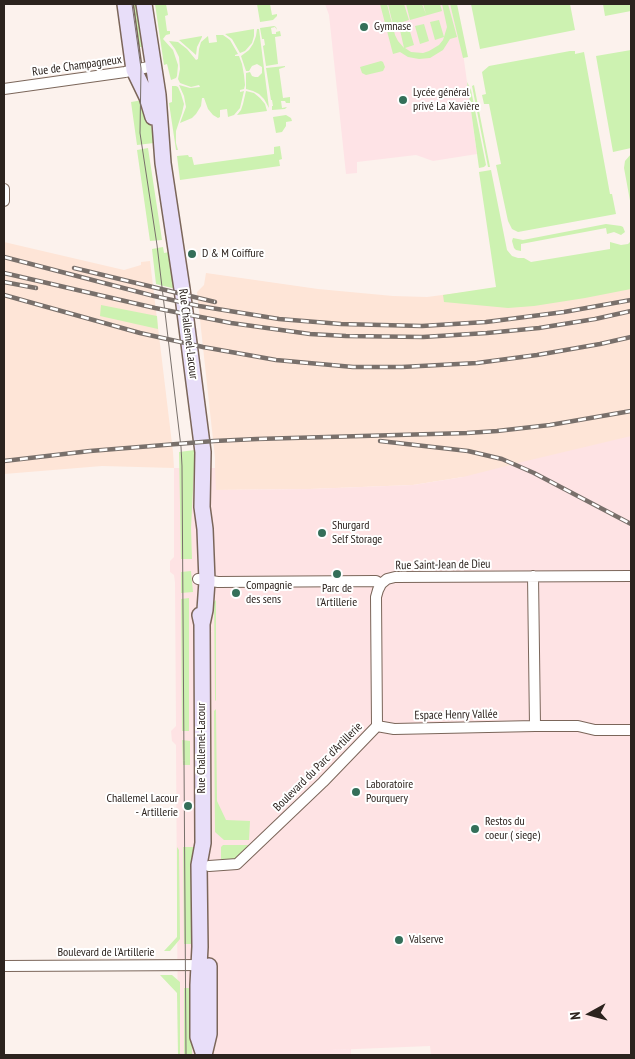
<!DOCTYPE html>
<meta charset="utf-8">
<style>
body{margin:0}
#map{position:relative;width:635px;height:1059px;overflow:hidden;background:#fcf2ed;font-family:"PT Sans Narrow",sans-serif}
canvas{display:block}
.frame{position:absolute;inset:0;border:5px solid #2c231e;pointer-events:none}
.north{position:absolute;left:565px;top:989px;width:50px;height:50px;-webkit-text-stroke:4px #fff;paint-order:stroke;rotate:263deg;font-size:14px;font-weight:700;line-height:20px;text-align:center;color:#2c231e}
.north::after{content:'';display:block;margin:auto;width:18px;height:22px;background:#2c231e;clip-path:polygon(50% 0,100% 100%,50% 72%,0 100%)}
</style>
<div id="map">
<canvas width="635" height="1059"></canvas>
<div class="frame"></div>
<div class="north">N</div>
</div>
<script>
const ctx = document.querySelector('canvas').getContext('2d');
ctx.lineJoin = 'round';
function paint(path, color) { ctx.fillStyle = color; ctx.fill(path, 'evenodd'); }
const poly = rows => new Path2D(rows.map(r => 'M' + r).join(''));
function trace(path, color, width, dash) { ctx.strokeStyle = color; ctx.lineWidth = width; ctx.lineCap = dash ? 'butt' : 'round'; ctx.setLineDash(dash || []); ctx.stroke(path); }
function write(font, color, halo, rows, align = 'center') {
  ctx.font = font + ' "PT Sans Narrow",sans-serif'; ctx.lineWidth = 4; ctx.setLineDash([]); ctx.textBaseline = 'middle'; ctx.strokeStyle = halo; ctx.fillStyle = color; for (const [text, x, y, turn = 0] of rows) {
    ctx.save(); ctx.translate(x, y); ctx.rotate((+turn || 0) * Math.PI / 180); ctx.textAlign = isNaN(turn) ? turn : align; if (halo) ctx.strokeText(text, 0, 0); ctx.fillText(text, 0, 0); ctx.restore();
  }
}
const built = poly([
 [4,242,124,270,141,265,141,262,150,261,173,452,174,468,102,466,4,474],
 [631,270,631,568,463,477,413,485,310,489,215,490,215,458,197,292,204,285,206,273,318,289,393,296,427,297]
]);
const industrial = poly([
 [631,436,631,1055,431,1055,430,1046,209,1055,178,1055,176,748,176,745,172,741,171,731,176,726,175,582,174,575,170,572,170,561,174,557,174,468,215,468,216,490,310,489,413,485,463,477,522,462]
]);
const education = poly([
 [325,4,450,4,463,53,477,154,433,161,416,155,357,162,357,173,346,174,329,15],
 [351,1049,351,1055,220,1055,220,1054]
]);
const green = poly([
 [128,4,141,4,147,46,134,48],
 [155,4,166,4,168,15,165,16,167,31,170,31,170,34,166,35,163,39,173,50,178,65,177,76,176,78,171,80,167,64,164,65],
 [257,4,270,4,272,15,277,14,277,16,273,20,260,22],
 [380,4,387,4,395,35,398,41,404,48,400,30,409,28,414,45,405,48,411,52,423,53,429,51,439,45,443,40,444,37,435,40,430,22,439,20,444,37,447,27,442,4,448,4,457,37,450,39,443,50,430,58,419,59,408,57,400,52,393,54],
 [388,4,404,4,409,20,393,25],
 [406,4,422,4,426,14,423,4,440,4,442,11,410,20],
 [450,4,457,4,468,57,463,58],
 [471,4,570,4,575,30,480,49],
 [603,4,631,4,631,11,605,16],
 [424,24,429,41,420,44,415,26],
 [274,26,276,27,277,30,275,27,271,28,272,34,276,34,276,32,280,31,281,36,275,37,278,64,266,66,263,46,265,45,264,39,262,39,260,28],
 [254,29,254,36,252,43,245,51,240,53,232,39,225,34],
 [257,29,259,29,269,108,264,99,259,94,253,91,246,89,246,73,250,72,252,76,255,77,258,77,262,73,262,67,257,64,252,66,249,71,246,71,241,56,249,50,253,44,256,36],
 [216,35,223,35,230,40,238,54,235,55,235,56,239,56,242,64,244,75,245,85,244,89,240,90,240,92,244,91,240,108,234,115,228,117,227,109,220,110,220,117,218,118,213,115,208,109,204,98,202,98,201,106,196,114,192,118,180,123,186,107,184,96,179,85,190,88,200,87,199,85,191,87,180,83,178,79,180,69,179,57,175,49,169,41,178,42,187,49,196,60,198,59,199,49,201,42,208,36,209,43,217,42],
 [202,36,202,37,197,47,196,55,179,40],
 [631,50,631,148,613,152,596,56],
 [570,51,575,51,575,54,584,52,610,194,612,194,616,214,518,232,512,229,508,221,496,165,501,164,489,104,484,104,482,95,486,94,482,72,489,66],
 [381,61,383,62,385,67,383,71,366,75,362,73,360,67],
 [285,66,285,67,279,69,283,98,290,97,290,103,286,103,285,101,281,101,282,108,287,107,285,109,272,110,272,106,273,106,272,100,271,100,266,68],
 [467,82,471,90,486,165,484,167,479,168],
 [474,85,490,167,488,167,472,86],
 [172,86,176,86,178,87,181,94,184,104,182,113,176,131,176,143,178,150,176,150,169,103,172,102],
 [246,91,254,93,260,98,265,104,267,111,237,115,241,110,243,104],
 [143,100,150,121,154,143,137,145,131,102],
 [286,115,291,118,292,121,286,122,286,126,282,132,276,133,273,117],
 [280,146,282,159,279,160,280,166,180,180,177,156,188,155,189,157,192,157,194,165,274,154,274,147],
 [148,148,162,240,150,241,137,150],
 [631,154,631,206,624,168,625,161],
 [491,170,507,250,512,256,518,258,524,258,531,262,610,249,610,242,621,245,628,244,631,241,631,289,585,298,534,306,508,308,444,302,443,295,496,287,479,172],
 [606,224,621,226,623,227,625,232,621,235,614,232,607,234,606,228,521,244,521,251,516,250,514,248,512,241,513,238,523,240],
 [163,247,164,253,170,252,176,289,156,284,152,249],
 [101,305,157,316,158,329,100,316],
 [195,450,191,528,192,559,181,559,179,452],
 [191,571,193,592,181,593,181,572],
 [189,598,189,731,182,731,181,599],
 [216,600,216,701,215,700,214,602],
 [216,709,217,801,226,820,250,821,249,840,224,840,215,832,214,711],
 [182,740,190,741,190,765,183,765],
 [223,845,253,845,235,860,224,861,221,860,221,847],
 [177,847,179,850,180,939,170,951,164,951,177,937],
 [183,847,196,847,194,944,184,944],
 [160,975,172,975,180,982,180,1055,178,1055,177,993],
 [184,988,191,988,192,1055,184,1055]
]);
const street = poly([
 [4,89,125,72,153,66],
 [4,189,4,201],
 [198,579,218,582,376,581,381,584,387,579,395,577,631,576],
 [377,726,394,729,535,726,533,576],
 [535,726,578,726,595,730,631,730],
 [209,866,237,864,323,782,377,726,376,597,378,590,381,584],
 [4,966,205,965]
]);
const secondary = poly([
 [125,4,134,70,147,97,153,117],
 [144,4,158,95,163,163,182,289,203,452,202,507,205,529,207,581,205,610,202,624],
 [200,615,202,624,203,843,199,865,200,947,198,985,198,1037,204,1055],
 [204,1055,209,1034,209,966]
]);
const tram = poly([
 [132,4,141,68,140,133,157,245,181,447,182,466,186,1055]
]);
const rail = poly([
 [4,257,154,296,199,306,279,319,341,324,422,326,486,322,564,312,631,300],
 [74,268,215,302],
 [4,273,155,308,231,323,310,334,346,336,423,337,487,333,539,328,595,319,631,311],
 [4,282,36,288],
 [4,295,140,333,203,347,276,360,353,367,402,367,477,363,537,355,600,344,631,337],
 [380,441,468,451,502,459,534,473,631,524],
 [4,461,90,451,214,441,257,439,467,433,497,431,550,425,631,411]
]);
const markers = [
 [364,27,5,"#346f59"],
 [403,100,5,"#346f59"],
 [192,254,5,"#346f59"],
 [322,533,5,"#346f59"],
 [337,574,5,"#346f59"],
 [236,593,5,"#346f59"],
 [356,792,5,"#346f59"],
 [188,806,5,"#346f59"],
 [475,829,5,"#346f59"],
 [399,940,5,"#346f59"]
];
const poiNames = [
 ["Gymnase",374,27],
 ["Lycée général",413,93],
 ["privé La Xavière",413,107],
 ["D & M Coiffure",202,254],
 ["Shurgard",332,526],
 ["Self Storage",332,540],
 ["Compagnie",246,586],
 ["des sens",246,600],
 ["Parc de",337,589,"center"],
 ["l'Artillerie",337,603,"center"],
 ["Laboratoire",366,785],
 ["Pourquery",366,799],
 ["Challemel Lacour",178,799,"right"],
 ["- Artillerie",178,813,"right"],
 ["Restos du",485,822],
 ["coeur ( siege)",485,836],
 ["Valserve",409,940]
];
const streetNames = [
 ["Rue de Champagneux",77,66,-8],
 ["Rue Challemel-Lacour",188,334,83],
 ["Rue Saint-Jean de Dieu",443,565,-1],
 ["Espace Henry Vallée",456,715,-1],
 ["Rue Challemel-Lacour",202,748,-90],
 ["Boulevard du Parc d'Artillerie",318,767,-45],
 ["Boulevard de l'Artillerie",106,953]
];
paint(built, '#fee5d7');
paint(industrial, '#fee3e4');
paint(education, '#fee3e6');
paint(green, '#cdf2b1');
trace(street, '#7b665a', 12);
trace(secondary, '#7b665a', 18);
trace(street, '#fff', 10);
trace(secondary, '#e8def9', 15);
trace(tram, '#79706b', 1);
trace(rail, '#79706b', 4.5);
trace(rail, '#fff', 2.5, [8]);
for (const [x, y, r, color] of markers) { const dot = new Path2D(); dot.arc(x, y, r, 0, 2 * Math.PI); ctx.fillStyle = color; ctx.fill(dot); trace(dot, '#fff', 2); }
write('12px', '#2c231e', '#fff', poiNames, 'left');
write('12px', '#2c231e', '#fff', streetNames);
</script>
